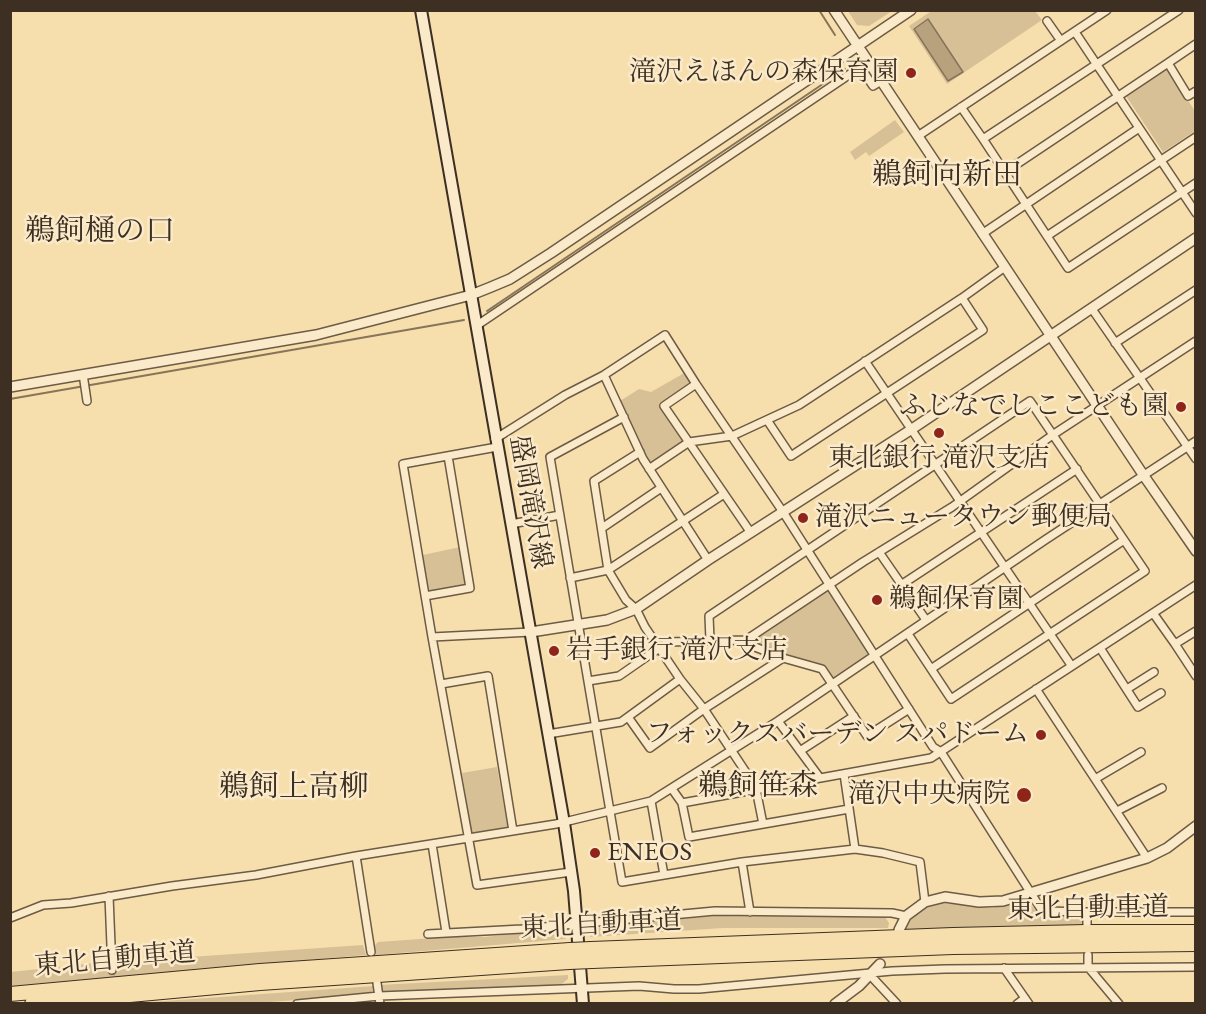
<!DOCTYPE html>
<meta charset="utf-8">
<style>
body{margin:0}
#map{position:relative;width:1206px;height:1014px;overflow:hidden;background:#f7dead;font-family:"EB Garamond",serif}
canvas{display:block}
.frame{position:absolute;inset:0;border:12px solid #3d2f22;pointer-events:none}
</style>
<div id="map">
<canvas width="1206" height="1014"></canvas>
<div class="frame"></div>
</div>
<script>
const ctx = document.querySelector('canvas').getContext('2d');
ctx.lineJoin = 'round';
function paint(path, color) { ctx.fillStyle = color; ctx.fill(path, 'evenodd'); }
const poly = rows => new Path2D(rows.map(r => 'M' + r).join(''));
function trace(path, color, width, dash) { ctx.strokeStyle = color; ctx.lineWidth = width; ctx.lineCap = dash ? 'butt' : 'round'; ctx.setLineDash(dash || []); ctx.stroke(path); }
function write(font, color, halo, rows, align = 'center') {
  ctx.font = font + ' "EB Garamond","Noto Serif JP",serif'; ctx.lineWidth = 5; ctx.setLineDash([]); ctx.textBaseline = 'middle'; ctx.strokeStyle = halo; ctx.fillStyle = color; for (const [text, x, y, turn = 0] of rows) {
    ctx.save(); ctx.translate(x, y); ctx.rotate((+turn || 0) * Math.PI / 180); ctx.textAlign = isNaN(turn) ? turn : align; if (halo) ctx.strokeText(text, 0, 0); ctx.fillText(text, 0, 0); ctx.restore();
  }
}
const green = poly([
 [933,10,1035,11,1042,20,947,84,909,26],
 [848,11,892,11,869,26,857,25],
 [1167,69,1195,111,1195,131,1163,152,1126,96],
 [895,120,904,132,869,156,866,152,855,160,850,152],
 [686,372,693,383,662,406,686,442,649,467,620,401,639,389,651,392],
 [460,547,467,583,464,587,429,593,423,555],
 [830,590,871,653,834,678,824,668,785,656,757,645,751,640,823,592],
 [497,767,508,829,472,835,462,773],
 [1024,899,1028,901,1037,912,1043,916,1084,915,1085,926,906,929,912,917,928,907,945,903,992,908],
 [715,916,885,917,889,923,888,928,723,928,590,937,592,929,597,927],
 [556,929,561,931,566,939,376,955,375,945,378,942,448,937,485,937],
 [363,945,366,955,11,986,11,972,103,962,107,972,117,970,118,962],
 [568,975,568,979,559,986,383,994,379,985],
 [374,986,373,993,370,995,240,1004,123,1004]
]);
const water = poly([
 [928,19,963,72,948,81,914,29,928,19]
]);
const stream = poly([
 [819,10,835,35],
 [487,311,845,69],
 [10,399,464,320]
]);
const minorTunnel = poly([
 [112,970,115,1004]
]);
const minor = poly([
 [1179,10,983,139,1068,268,1196,183],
 [1047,21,1061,41],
 [1075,32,1196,213],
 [1168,63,1196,44],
 [961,107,983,139],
 [918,136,1107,10],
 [1005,172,1168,63,1188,96,1196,91],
 [982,234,1139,128],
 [1047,236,1196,137],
 [1092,309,1196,459],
 [476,326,856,70,863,71,873,86,881,81],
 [1115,343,1196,290],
 [865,361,1071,665],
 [83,374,87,401],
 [604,375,643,459,708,560],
 [696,384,664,406,751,533],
 [624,417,550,457,622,882,742,862,855,849,883,853,920,862,925,902],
 [767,420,791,456,983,330,962,298],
 [495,439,565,395,604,375,665,335,696,384,783,512,933,747,941,752,1041,909,1045,911,1087,912,1196,912],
 [497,447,403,464,432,637,477,885,571,872],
 [640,452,594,481,608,570,626,600,636,609,645,627,680,679,704,709,753,783,756,789,763,824],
 [649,469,689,442,732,436,799,405,962,298,1005,267],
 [511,524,560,515],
 [602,528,661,488],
 [879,552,926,620],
 [570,578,608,570,724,494],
 [901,585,1077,469],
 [425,596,470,588,448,456],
 [1153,613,1175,644],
 [1196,631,1175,644,1196,676],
 [432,637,531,632],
 [710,640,709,616,1030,401,1145,571,951,699,908,634],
 [746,640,755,647,783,658,822,669,867,736,909,709],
 [1100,648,1138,707,1161,693],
 [931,669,1124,540],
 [588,681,619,676,668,642,746,640,863,562,952,507,1054,434,1196,341],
 [441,684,488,676,513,831],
 [1036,689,1147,858],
 [1127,689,1154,672],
 [628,717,650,748,704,709,783,658],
 [778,721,820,778],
 [548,734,621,722,680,679],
 [800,751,854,716],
 [844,774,855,849],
 [1095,779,1141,752],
 [672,789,682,803,931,758,1196,585],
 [651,801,664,875],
 [682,803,689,837,849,809],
 [1117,811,1162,788],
 [432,844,446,932],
 [356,856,371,952],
 [742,862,750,912],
 [109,896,112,970],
 [1087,912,1087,927],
 [10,918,43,905,71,903,172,886,256,875,356,856,556,824,651,801,778,721,1045,540,1196,441],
 [428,934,522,929,715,911,892,913,906,916],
 [1088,955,1088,967,1119,1004],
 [1004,968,1029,1004],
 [870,975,897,1004],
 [377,983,380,1004],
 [297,1004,379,996,639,986,674,989,699,989,892,971,945,969,1196,967],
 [1017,1004,1025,998]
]);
const tertiary = poly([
 [834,10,1144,476,1196,551],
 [10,387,316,335,471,295,491,287,510,279,551,253,911,10],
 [531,632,607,620,636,609,708,560,912,429,1196,238],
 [899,930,906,916,925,902,945,897,979,902,1003,901,1147,858,1167,848,1196,826],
 [835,1004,859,986,880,964]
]);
const secondary = poly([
 [421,10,564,823,574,891,583,1004]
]);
const motorway = poly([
 [591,949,953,935,1086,932,1196,932],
 [592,961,953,947,1196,944],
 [10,994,260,971,570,950],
 [32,1004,260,983,569,962]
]);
const motorwayBridge = poly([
 [570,950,591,949],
 [569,962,592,961]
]);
const markers = [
 [911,73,6,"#8f2418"],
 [1181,407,6,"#8f2418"],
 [939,433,6,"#8f2418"],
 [803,518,6,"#8f2418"],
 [877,600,6,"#8f2418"],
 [554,651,6,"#8f2418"],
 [1041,735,6,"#8f2418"],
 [1024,795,8,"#8f2418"],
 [595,853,6,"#8f2418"]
];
const poiNames = [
 ["滝沢えほんの森保育園",899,73],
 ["ふじなでしここども園",1169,407],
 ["東北銀行 滝沢支店",939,459,"center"],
 ["滝沢ニュータウン郵便局",815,518,"left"],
 ["鵜飼保育園",889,600,"left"],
 ["岩手銀行 滝沢支店",566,651,"left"],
 ["フォックスバーデン スパドーム",1029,735],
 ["滝沢中央病院",1010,795],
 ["ENEOS",607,853,"left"]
];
const streetNames = [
 ["盛岡滝沢線",530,502,80],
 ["東北自動車道",1088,909,-1],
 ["東北自動車道",601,925,-3],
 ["東北自動車道",115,960,-5]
];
const quarterNames = [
 ["鵜飼向新田",947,176],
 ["鵜飼樋の口",100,232],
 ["鵜飼笹森",758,787],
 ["鵜飼上高柳",294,788]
];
paint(green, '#d7c095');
paint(water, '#b8a27e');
trace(water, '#877459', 1.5);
trace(stream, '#877459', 2);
trace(minorTunnel, '#d2bb91', 7, [7, 3.5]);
trace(minor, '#6c5b45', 10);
trace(tertiary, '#6c5b45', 12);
trace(secondary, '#3d2f22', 14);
trace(motorway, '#3d2f22', 16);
trace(minor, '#faeaca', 7);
trace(tertiary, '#faeaca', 9);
trace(secondary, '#faeaca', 10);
trace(motorway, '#f7dead', 14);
trace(motorwayBridge, '#3d2f22', 16, []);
trace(motorwayBridge, '#f7dead', 14);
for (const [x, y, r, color] of markers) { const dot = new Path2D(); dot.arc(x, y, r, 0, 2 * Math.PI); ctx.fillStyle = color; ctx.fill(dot); trace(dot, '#faeaca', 2); }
write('27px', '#3d2f22', '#faeaca', poiNames, 'right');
write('27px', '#3d2f22', '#faeaca', streetNames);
write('30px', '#3d2f22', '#faeaca', quarterNames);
</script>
